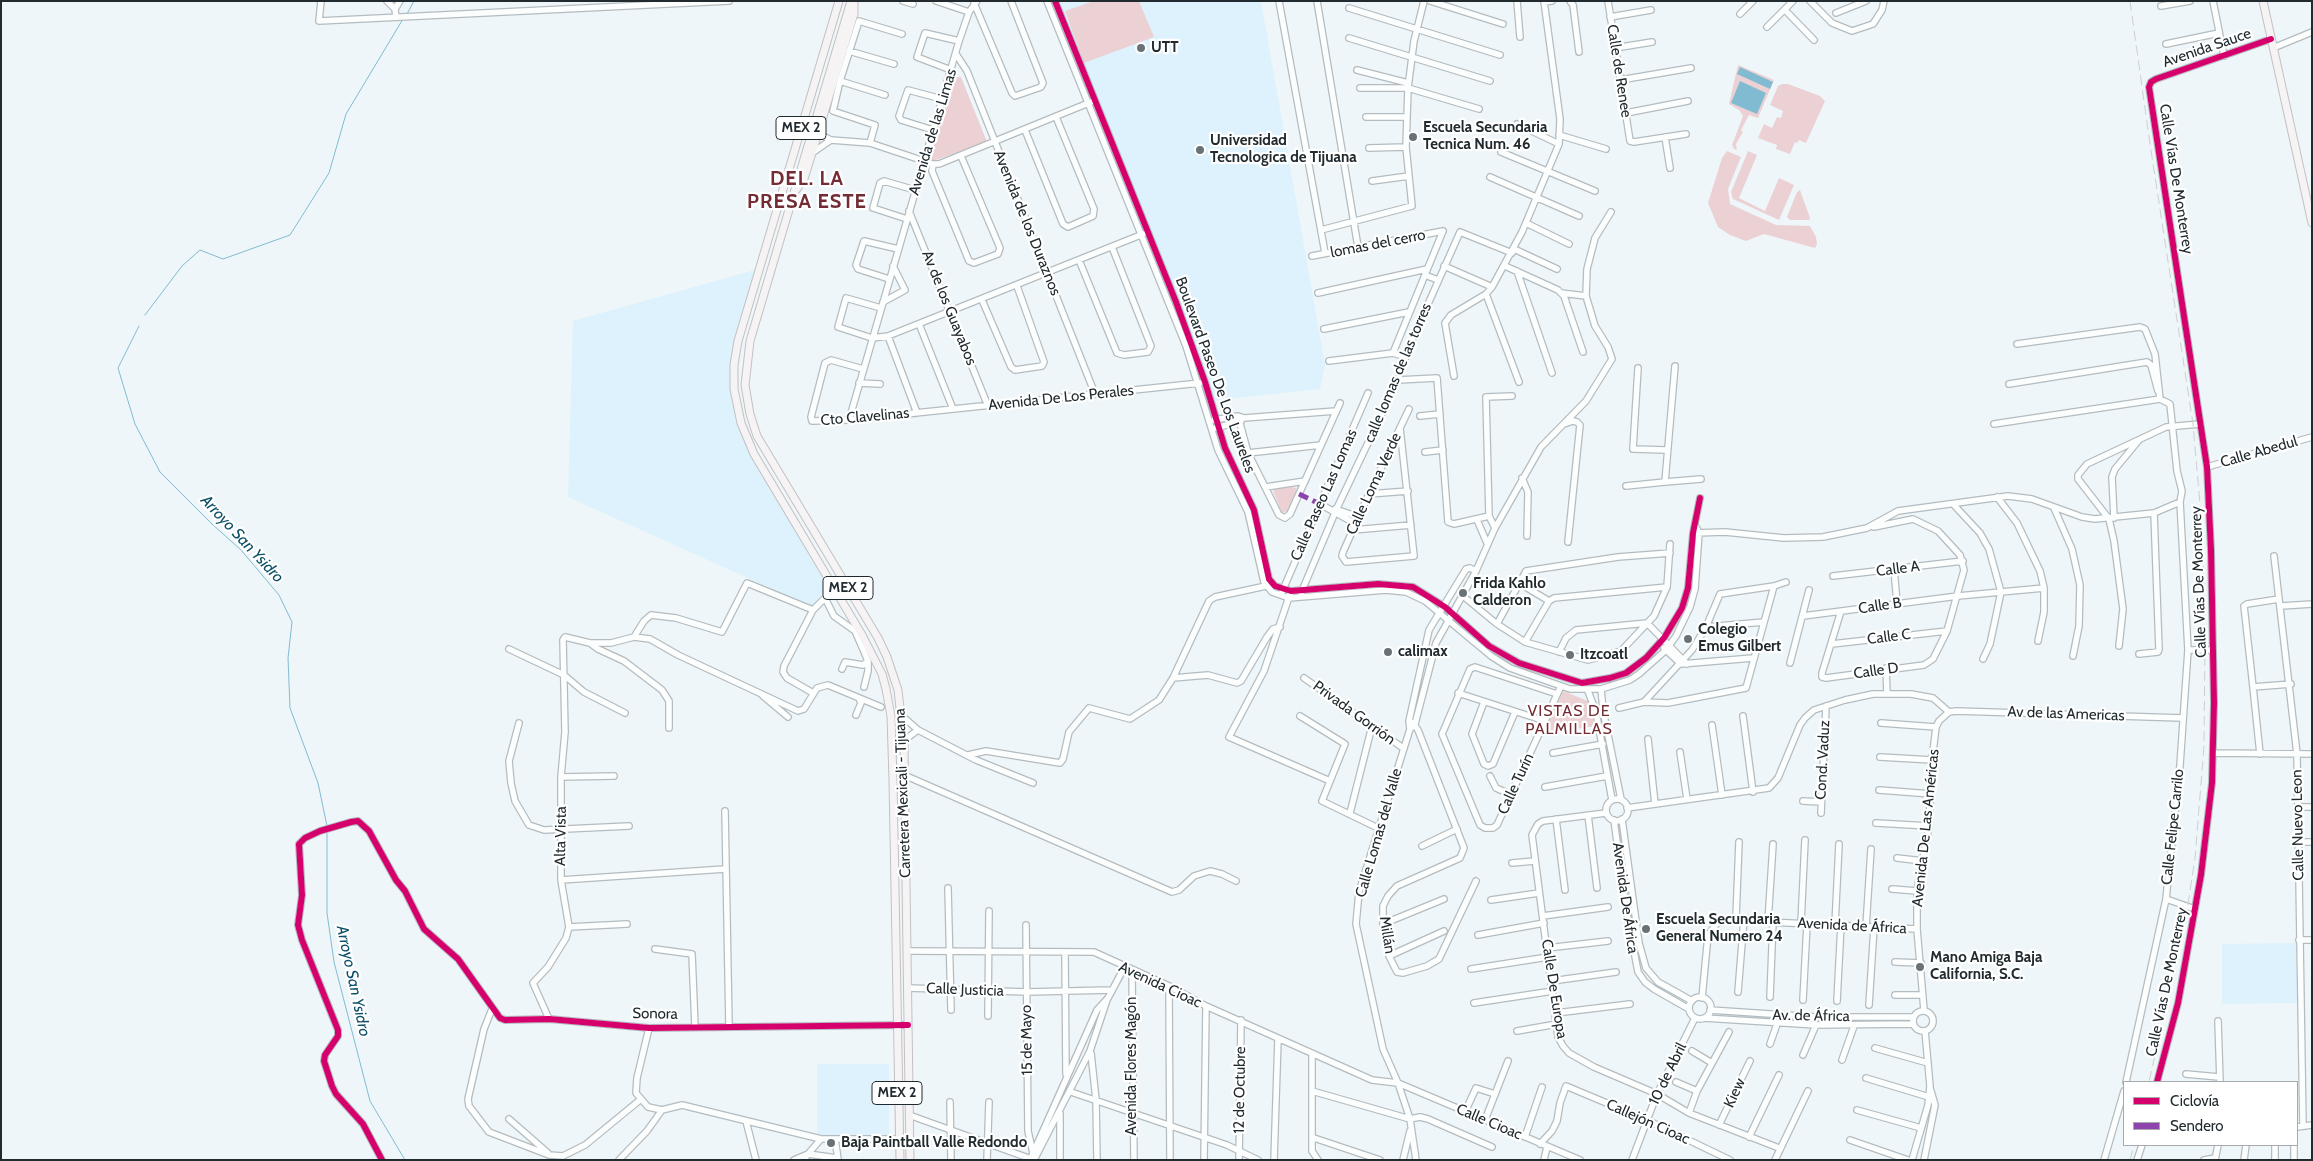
<!DOCTYPE html>
<meta charset="utf-8">
<style>
body{margin:0}
#map{position:relative;width:2313px;height:1161px;overflow:hidden;background:#eef6f9;font-family:Cabin,sans-serif}
canvas{display:block}
.frame{position:absolute;inset:0;border:2px solid #212b2f;pointer-events:none}
.legend{position:absolute;left:2123px;top:1081px;width:175px;height:65px;box-sizing:border-box;background:#fff;border:1px solid #a6aaac;margin:0;padding:6px 9px;list-style:none;font-size:15px;color:#212b2f}
.legend li{display:flex;align-items:center;gap:10px;height:25px}
.legend b{width:25px;border:1px solid #a6aaac}
</style>
<div id="map">
<canvas width="2313" height="1161"></canvas>
<div class="frame"></div>
<ul class="legend">
<li><b style="height:6px;background:#d6006c"></b>Ciclovía</li>
<li><b style="height:6px;background:#8e44ad"></b>Sendero</li>
</ul>
</div>
<script>
const ctx = document.querySelector('canvas').getContext('2d');
ctx.lineJoin = 'round';
function paint(path, color) { ctx.fillStyle = color; ctx.fill(path, 'evenodd'); }
const poly = rows => new Path2D(rows.map(r => 'M' + r).join(''));
function trace(path, color, width, dash) { ctx.strokeStyle = color; ctx.lineWidth = width; ctx.lineCap = dash ? 'butt' : 'round'; ctx.setLineDash(dash || []); ctx.stroke(path); }
function write(font, color, halo, rows, align = 'center') {
  ctx.font = font + ' Cabin,sans-serif'; ctx.lineWidth = 4.5; ctx.setLineDash([]); ctx.textBaseline = 'middle'; ctx.strokeStyle = halo; ctx.fillStyle = color; for (const [text, x, y, turn = 0] of rows) {
    ctx.save(); ctx.translate(x, y); ctx.rotate((+turn || 0) * Math.PI / 180); ctx.textAlign = isNaN(turn) ? turn : align; if (halo) ctx.strokeText(text, 0, 0); ctx.fillText(text, 0, 0); ctx.restore();
  }
}
const built = poly([
 [1054,1,1261,1,1325,365,1320,389,1208,401,1173,298],
 [758,269,733,366,741,426,829,584,812,607,568,497,573,321],
 [2296,943,2297,1003,2222,1004,2222,944],
 [817,1064,889,1064,889,1136,817,1137]
]);
const green = poly([
 [1094,1,1139,1,1154,37,1084,63,1065,11],
 [1738,65,1774,80,1758,118,1749,115,1741,130,1743,132,1736,144,1737,150,1734,149,1732,145,1743,116,1739,110,1729,104],
 [955,77,961,77,987,142,933,161,929,157],
 [1782,84,1788,84,1820,96,1825,101,1806,143,1799,140,1797,143,1795,142,1790,154,1776,149,1777,145,1758,138,1764,124,1772,128,1777,117,1781,118,1783,111,1770,105,1778,86],
 [1727,151,1741,157,1728,189,1730,204,1776,225,1810,226,1816,237,1817,244,1815,248,1764,234,1746,241,1730,235,1718,227,1708,203,1722,158],
 [1748,151,1757,155,1739,198,1765,211,1779,178,1794,185,1779,220,1733,199,1731,192],
 [1800,190,1810,218,1809,220,1790,220,1787,217,1797,192],
 [1294,487,1297,489,1288,511,1282,513,1273,491,1278,488],
 [1563,691,1588,701,1595,726,1551,733,1545,731]
]);
const water = poly([
 [1740,67,1773,82,1770,89,1737,74],
 [1740,81,1766,93,1757,114,1731,103]
]);
const stream = poly([
 [407,14,414,1],
 [145,315,182,266,200,250,223,259,290,235,329,173,346,114,403,19],
 [139,326,118,368,135,424,160,472,212,524,241,550,279,595,292,622,288,658,290,708,318,783,327,826],
 [327,830,327,913,334,962,370,1101,405,1160]
]);
const minor = poly([
 [321,1,319,21,729,1],
 [387,1,395,9],
 [903,1,913,4],
 [936,1,969,12],
 [1047,1,1186,346,1218,450,1248,512,1264,582,1272,592,1289,598,1386,590,1406,592,1425,601,1491,656,1510,668,1570,689,1601,689,1630,680,1639,674,1666,650,1676,636,1690,607,1695,589,1699,533,1696,527],
 [1055,1,1176,302,1205,382,1225,448,1254,510,1269,579,1275,586,1291,591,1378,584,1413,587,1445,607,1489,646,1519,663,1582,683,1610,678,1626,673,1646,658,1664,638,1682,608,1688,588,1693,533,1700,498],
 [1279,1,1325,253],
 [1317,1,1358,247],
 [1430,1,1503,24],
 [1517,1,1520,37],
 [1570,1,1573,5,1579,52],
 [1608,1,1630,141,1634,142,1686,134],
 [1810,1,1832,23,1852,31,1873,24,1882,10,1884,1],
 [2213,1,2224,56],
 [1544,2,1552,1],
 [974,3,1012,93,1015,96,1041,87,1043,83,1011,1],
 [2161,6,2190,1],
 [1349,8,1500,55],
 [1785,10,1814,40],
 [1836,13,1866,1],
 [1740,14,1753,1],
 [396,17,395,9,400,1],
 [1610,17,1651,10],
 [1767,27,1793,1],
 [1349,38,1490,81],
 [2166,44,2219,33],
 [1615,48,1652,42],
 [2273,48,2312,32],
 [849,51,894,64],
 [956,54,967,71,1095,394],
 [951,70,917,57,925,33,959,41],
 [1357,70,1408,83],
 [1620,80,1691,68],
 [840,81,885,95],
 [1360,88,1408,88,1479,109],
 [1626,113,1688,101],
 [1366,117,1406,117],
 [1517,124,1559,144],
 [819,128,823,136,831,140,870,143,933,164,939,164,1091,102],
 [933,130,901,120,899,116,908,90,942,99],
 [1025,130,1063,224,1068,227,1093,216,1094,209,1056,117],
 [1559,135,1606,149],
 [1665,137,1670,168],
 [870,143,875,125,833,111,840,81,859,21,902,34],
 [1369,148,1406,147],
 [1501,152,1595,191],
 [812,153,831,140],
 [933,164,932,171,969,261,974,263,998,254,1000,248,961,156],
 [1490,177,1579,216],
 [1372,181,1409,176],
 [909,211,988,406],
 [907,219,873,208,880,183,884,181,915,190],
 [1526,223,1569,244],
 [1321,230,1412,206,1406,147,1408,88,1414,41,1424,1],
 [1514,249,1557,269],
 [1312,256,1443,231],
 [1079,260,1117,353,1124,355,1148,352,1151,346,1112,247],
 [1444,266,1492,287],
 [1505,266,1558,290,1564,296,1583,352],
 [1517,271,1552,373],
 [1425,275,1438,280],
 [889,279,858,269,856,265,864,241,898,249],
 [1318,293,1427,269],
 [1561,293,1586,296],
 [1486,294,1519,382],
 [982,300,1011,367,1015,370,1042,366,1044,362,1017,286],
 [883,302,905,290,893,266],
 [881,308,846,298,838,327,872,338,888,336,1143,234],
 [919,324,953,409],
 [1324,329,1409,312],
 [888,336,917,413],
 [2017,344,2140,327,2145,329,2155,354,2160,399,2170,404,2177,471,2182,491,2180,502,2188,650,2180,765,2166,899,2126,1082],
 [1393,353,1443,231],
 [1329,361,1393,353,1406,357],
 [1675,366,1665,482,1701,479],
 [1638,368,1633,449,1666,450],
 [863,369,831,360,825,363,811,417,812,421,849,420,1200,383],
 [1454,376,1445,323,1451,315,1486,294,1492,287,1522,232,1559,144,1560,119,1544,1],
 [1398,380,1437,378,1448,522,1454,524,1489,516],
 [859,383,880,384],
 [2009,384,2147,362,2151,365,2158,391],
 [1238,416,1248,453,1279,515,1285,518,1290,514,1340,403],
 [1420,416,1440,414],
 [849,420,959,41,969,12,977,1],
 [1214,420,1238,416,1244,418,1336,411],
 [1564,424,1573,421,1577,422,1580,425,1568,542],
 [1994,424,2160,399],
 [1216,428,1241,421],
 [1400,428,1414,556,1346,562,1342,556,1343,552,1369,494,1400,428,1409,409],
 [1425,452,1443,450],
 [1248,453,1321,445],
 [2207,467,2312,437],
 [1522,478,1528,492,1527,536],
 [1626,486,1665,482],
 [1266,487,1305,481],
 [1369,494,1408,491],
 [1997,497,2017,523,2040,571,2044,588,2044,612,2038,641],
 [1320,504,1356,524],
 [1953,504,1980,533,1989,549,2001,592,1990,644,1983,659],
 [2054,508,2072,549,2080,585,2079,626,2073,656],
 [1335,509,1359,517],
 [2114,518,2112,477,2115,469,2139,440],
 [1477,520,1487,543],
 [1495,528,1489,516,1486,397,1512,396],
 [1353,530,1411,525],
 [1695,533,1725,532,1784,538,1823,537,1867,528,1898,511,2008,496,2032,499,2082,517,2095,519,2154,513,2180,502],
 [2274,556,2297,754,2303,1125],
 [1894,569,1897,603],
 [1833,576,1963,561],
 [1519,583,1549,601],
 [1282,592,1368,393],
 [1301,593,1337,508,1398,380,1409,347,1460,232,1512,253],
 [1290,594,1264,671,1229,737,1330,781],
 [1463,596,1497,624,1525,642,1588,660,1621,651,1654,616,1667,587,1670,544],
 [825,598,834,616,855,631,868,661,868,671,864,687],
 [2281,606,2312,604],
 [1841,611,1822,673,1822,677,1826,678,1924,665,1933,659,1947,631,1964,570,1960,555,1938,531,1913,519,1874,527],
 [1803,616,1958,596,2044,588],
 [1497,624,1526,571,1618,557,1670,553],
 [1706,627,1764,622],
 [634,637,644,621,651,615,676,618,722,632,747,583,813,610],
 [1525,642,1549,601,1554,598,1667,587],
 [590,643,598,649,624,661,662,690,669,701,669,728],
 [1832,644,1947,631],
 [2119,646,2123,609,2114,541,2109,519,2078,479,2078,475,2087,464,2166,427,2200,424],
 [1664,648,1681,664,1753,658],
 [509,649,564,675,584,692,625,713],
 [2188,650,2213,650],
 [1559,652,1566,638,1576,630,1647,623,1687,664],
 [2139,654,2158,652,2159,649,2154,513],
 [1790,663,1809,590],
 [1886,668,1887,694],
 [842,669,845,662,863,665,868,661],
 [1173,678,1208,675,1237,683,1241,681,1267,637,1273,629,1280,627],
 [1304,678,1403,748],
 [2253,687,2244,606,2247,604,2279,599],
 [1601,689,1603,710,1621,799],
 [1588,691,1596,712,1612,800],
 [813,693,787,678,783,672,784,666,813,610,835,588],
 [1458,693,1545,721],
 [1557,694,1475,667,1470,669,1442,734,1480,825,1485,828,1493,828,1497,825,1561,686],
 [763,696,788,717],
 [1484,702,1472,734,1484,764,1488,766,1493,764,1515,712],
 [1644,702,1692,650,1706,627,1720,594,1774,586,1786,582],
 [1619,708,1644,702,1668,703,1746,688,1774,586],
 [856,715,861,703,859,698],
 [901,715,918,730,976,760,1033,783],
 [1300,716,1345,744,1322,801,1380,829],
 [1743,716,1753,792],
 [519,723,509,761,511,783,515,801,529,825,544,830,629,826],
 [1413,723,1418,730,1464,848,1460,858,1397,886,1388,896,1383,906,1383,924,1389,956,1397,972,1403,973,1427,966,1439,959,1476,881],
 [1881,723,1936,727],
 [1712,725,1722,795],
 [1410,729,1415,724,1436,643,1476,571,1495,528,1541,447,1586,401,1612,359,1608,347,1595,326,1586,296,1587,269,1595,238,1611,212],
 [1648,739,1655,804],
 [903,741,918,730],
 [1680,752,1687,799],
 [1553,753,1603,744],
 [2213,753,2312,754],
 [2260,754,2253,687,2291,684],
 [968,755,986,751,1060,763,1063,759,1069,732,1089,708,1130,719,1159,700,1173,678,1209,601,1215,597,1266,586],
 [1880,757,1932,760],
 [904,775,1172,892,1179,890,1194,876,1210,871,1222,874,1236,881],
 [1490,776,1496,788,1512,795],
 [561,777,614,776],
 [1545,787,1607,776],
 [1879,790,1931,794],
 '1606 810a11 11 0 1 1 22 0a11 11 0 1 1-22 0Z',
 [1803,801,1821,802],
 [2298,807,2312,807],
 [1627,808,1769,788,1778,778,1800,725,1805,718,1814,710,1845,700,1873,694,1911,694,1933,698,1949,712],
 [725,811,729,1026],
 [1350,813,1372,726],
 [1606,813,1543,821,1538,824,1532,835,1558,1037,1563,1046,1569,1053,1594,1067,1657,1094,1689,1113,1779,1148],
 [1821,813,1826,706],
 [1588,815,1597,888],
 [1556,819,1565,890],
 [1622,819,1639,943,1646,968,1658,982,1692,1001],
 [1614,820,1626,909,1638,972,1645,982,1654,989,1689,1009],
 [1876,823,1929,826],
 [2298,842,2312,842],
 [1422,846,1457,829],
 [1897,858,1923,861],
 [1512,863,1535,861],
 [561,880,725,869],
 [948,888,951,1010],
 [1892,889,1917,891],
 [2166,899,2195,909],
 [1491,900,1539,893],
 [1543,916,1608,907],
 [1736,918,1739,842],
 [1768,922,1773,844],
 [1801,923,1805,840],
 [1383,924,1444,899],
 [1026,925,1028,1131,1033,1153],
 [1835,925,1839,844],
 [569,927,627,924],
 [1866,927,1871,849],
 [1478,935,1544,923],
 [2299,940,2312,940],
 [1547,948,1608,941],
 [655,949,692,954,695,1027],
 [908,951,1094,952,1169,986,1206,1006,1372,1080,1398,1083,1580,1160],
 [1065,952,1066,1074],
 [1389,956,1444,931],
 [1895,962,1921,963],
 [1471,969,1548,957],
 [1132,971,1134,1160],
 [1552,981,1616,972],
 [1169,986,1170,1160],
 [908,988,1027,992,1111,990],
 [1738,992,1744,918],
 [1895,995,1923,995],
 [1770,997,1773,922],
 '1689 1008a11 11 0 1 1 22 0a11 11 0 1 1-22 0Z',
 [1702,998,1708,935,1718,922,1725,919,1744,918,1768,922,1917,929],
 [1803,1000,1807,924],
 [1837,1001,1841,925],
 [1474,1003,1553,991],
 [1869,1005,1874,927],
 [492,1009,484,1029,468,1099,469,1106,489,1132,549,1155,563,1156,585,1145,641,1099],
 [1710,1010,1815,1017,1913,1017],
 [1924,1010,1917,929,1917,891,1929,826,1932,760,1936,727,1939,721,1949,712,1956,711,2183,718],
 '1913 1021a10 10 0 1 1 20 0a10 10 0 1 1-20 0Z',
 [1556,1013,1630,1004],
 [988,1016,989,911],
 [1704,1018,1816,1025,1913,1024],
 [549,1019,533,983,548,967,566,938,569,927,561,880,561,777,565,732,563,640,565,637,590,643,611,643,634,637,650,639,678,655,798,711,804,709,817,688,828,685,881,707],
 [2218,1021,2220,1082],
 [649,1028,637,1078,636,1093,648,1107,662,1110,682,1105,821,1139,899,1139],
 [1517,1031,1557,1024],
 [1770,1044,1777,1024],
 [1875,1048,1928,1063],
 [1692,1051,1712,1063],
 [1091,1053,1096,1100,1097,1160],
 [1312,1054,1312,1151,1318,1160],
 [1803,1055,1816,1025],
 [1842,1060,1854,1026],
 [2186,1074,2219,1077],
 [1866,1078,1929,1097],
 [1676,1082,1697,1091],
 [2157,1082,2178,1003,2201,875,2212,783,2214,703,2211,550,2207,467,2149,87,2151,82,2156,79,2271,39],
 [1312,1091,1410,1119,1420,1117,1428,1119,1492,1147],
 [1071,1092,1227,1145,1258,1160],
 [950,1102,951,1160],
 [1857,1110,1921,1128],
 [1465,1112,1476,1088,1495,1094],
 [1689,1113,1697,1091,1729,1032],
 [1060,1114,1060,1160],
 [909,1115,1034,1160],
 [509,1119,548,1153],
 [1485,1120,1508,1061],
 [746,1121,756,1160],
 [1719,1125,1750,1061],
 [2297,1127,2312,1125],
 [1525,1137,1542,1087],
 [1749,1137,1779,1075],
 [1314,1138,1380,1160],
 [835,1139,838,1159],
 [1850,1140,1908,1160],
 [1540,1144,1552,1131,1557,1121,1560,1103,1566,1086,1647,1120,1730,1160],
 [2275,1145,2275,1160],
 [382,1160,363,1124,336,1094,332,1086,324,1061,325,1055,338,1036,338,1030,302,940,298,925,302,895,299,844,305,838,320,831,351,822,358,821,369,831,396,880,405,891,424,929,458,959,500,1018,505,1020,549,1019,649,1028,908,1025],
 [619,1160,647,1131,662,1110],
 [794,1160,808,1154,821,1139],
 [804,1160,808,1154,837,1158],
 [987,1160,989,1102],
 [1030,1160,1097,1010,1108,998,1124,968],
 [1034,1160,1090,1051,1107,1000],
 [1204,1160,1206,1006],
 [1239,1160,1241,1020],
 [1274,1160,1278,1039],
 [1403,1160,1410,1131],
 [1416,1160,1410,1119,1398,1083,1383,1049,1356,924,1359,892,1410,729,1409,721,1429,630,1466,569,1470,568,1476,571],
 [1544,1160,1547,1147],
 [1632,1160,1657,1094,1695,1018],
 [1775,1160,1808,1091],
 [1912,1160,1928,1105,1930,1086,1925,1031],
 [1924,1160,1935,1105,1930,1088],
 [2104,1160,2124,1091],
 [2137,1160,2142,1145],
 [2204,1160,2215,1158],
 [2215,1160,2218,1145],
 [2244,1160,2246,1145],
 [2294,1160,2294,1145]
]);
const major = poly([
 [839,1,738,341,734,365,734,389,741,423,754,454,862,635,882,674,886,689,891,716,893,780,900,1160],
 [851,1,750,341,745,385,750,414,757,436,878,638,887,657,898,690,904,745,910,1160],
 [2263,1,2312,223],
 [796,190,804,179,812,153,854,14,854,1]
]);
const rail = poly([
 [2130,1,2150,144,2193,424,2203,538,2205,646,2204,746,2195,858,2187,911,2149,1082],
 [2130,1160,2134,1145]
]);
const quiet = poly([
 [1299,494,1320,504]
]);
const cycleway = poly([
 [1055,1,1176,302,1205,382,1225,448,1254,510,1269,579,1275,586,1291,591,1378,584,1413,587,1445,607,1489,646,1519,663,1582,683,1610,678,1626,673,1646,658,1664,638,1682,608,1688,588,1693,533,1700,498],
 [2157,1082,2178,1003,2201,875,2212,783,2214,703,2211,550,2207,467,2149,87,2151,82,2156,79,2271,39],
 [382,1160,363,1124,336,1094,332,1086,324,1061,325,1055,338,1036,338,1030,302,940,298,925,302,895,299,844,305,838,320,831,351,822,358,821,369,831,396,880,405,891,424,929,458,959,500,1018,505,1020,549,1019,649,1028,908,1025]
]);
const markers = [
 [1141,48,5,"#697276"],
 [1413,137,5,"#697276"],
 [1200,150,5,"#697276"],
 [1463,593,5,"#697276"],
 [1688,639,5,"#697276"],
 [1388,652,5,"#697276"],
 [1570,655,5,"#697276"],
 [1646,929,5,"#697276"],
 [1920,967,5,"#697276"],
 [831,1143,5,"#697276"]
];
const shields = [
 [801,128,50],
 [848,588,50],
 [897,1093,50]
];
const shieldNames = [
 ["MEX 2",801,128],
 ["MEX 2",848,588],
 ["MEX 2",897,1093]
];
const poiNames = [
 ["UTT",1151,48],
 ["Escuela Secundaria",1423,128],
 ["Tecnica Num. 46",1423,145],
 ["Universidad",1210,141],
 ["Tecnologica de Tijuana",1210,158],
 ["Frida Kahlo",1473,584],
 ["Calderon",1473,601],
 ["Colegio",1698,630],
 ["Emus Gilbert",1698,647],
 ["calimax",1398,652],
 ["Itzcoatl",1580,655],
 ["Escuela Secundaria",1656,920],
 ["General Numero 24",1656,937],
 ["Mano Amiga Baja",1930,958],
 ["California, S.C.",1930,975],
 ["Baja Paintball Valle Redondo",841,1143]
];
const streetNames = [
 ["Avenida Sauce",2207,48,-19],
 ["Calle de Renee",1619,71,81],
 ["Avenida de las Limas",933,132,-73],
 ["Calle Vías De Monterrey",2176,179,81],
 ["Avenida de los Duraznos",1027,223,68],
 ["lomas del cerro",1378,244,-11],
 ["Av de los Guayabos",949,308,68],
 ["calle lomas de las torres",1398,373,-67],
 ["Boulevard Paseo De Los Laureles",1215,375,70],
 ["Avenida De Los Perales",1061,398,-6],
 ["Cto Clavelinas",865,417,-5],
 ["Calle Abedul",2259,452,-16],
 ["Calle Loma Verde",1374,484,-65],
 ["Calle Paseo Las Lomas",1324,495,-66],
 ["Calle A",1898,569,-7],
 ["Calle Vías De Monterrey",2199,582,-92],
 ["Calle B",1880,606,-8],
 ["Calle C",1889,637,-7],
 ["Calle D",1876,671,-8],
 ["Privada Gorrión",1354,713,36],
 ["Av de las Americas",2066,714,2],
 ["Cond. Vaduz",1823,760,-87],
 ["Calle Turín",1516,784,-65],
 ["Carretera Mexicali - Tijuana",903,793,-92],
 ["Calle Nuevo Leon",2298,825,-91],
 ["Calle Felipe Carrilo",2173,827,-84],
 ["Avenida De Las Américas",1926,828,-84],
 ["Calle Lomas del Valle",1379,833,-74],
 ["Alta Vista",561,836,-89],
 ["Avenida De África",1625,898,82],
 ["Avenida de África",1852,926,3],
 ["Millán",1387,935,81],
 ["Calle Vías De Monterrey",2167,982,-78],
 ["Avenida Cioac",1160,985,25],
 ["Calle De Europa",1554,989,81],
 ["Calle Justicia",965,990,2],
 ["Sonora",655,1014,1],
 ["Av. de África",1811,1016,1],
 ["15 de Mayo",1027,1040,-91],
 ["Avenida Flores Magón",1132,1066,-90],
 ["10 de Abril",1668,1074,-64],
 ["12 de Octubre",1240,1090,-89],
 ["Kiew",1735,1093,-65],
 ["Calle Cioac",1489,1122,23],
 ["Callejón Cioac",1648,1122,24]
];
const waterNames = [
 ["Arroyo San Ysidro",242,539,47],
 ["Arroyo San Ysidro",353,981,78]
];
const neighbourhoodNames = [
 ["VISTAS DE",1569,711],
 ["PALMILLAS",1569,729]
];
const districtNames = [
 ["DEL. LA",807,179],
 ["PRESA ESTE",807,202]
];
paint(built, '#ddf2fc');
paint(green, '#ecd1d4');
paint(water, '#81bbd2');
trace(stream, '#81bbd2', 1);
trace(minor, '#b4bcc0', 8);
trace(major, '#c3c0c2', 9);
trace(minor, '#fcfefe', 5.5);
trace(major, '#f6f3f5', 7);
trace(rail, '#cccfd0', 1, [10, 5]);
trace(quiet, '#8e44ad', 5, [10, 5]);
trace(cycleway, '#d6006c', 6);
for (const [x, y, r, color] of markers) { const dot = new Path2D(); dot.arc(x, y, r, 0, 2 * Math.PI); ctx.fillStyle = color; ctx.fill(dot); trace(dot, '#fff', 2); }
for (const [x, y, w] of shields) { const box = new Path2D(); box.roundRect(x - w / 2, y - 11.5, w, 23, 4); ctx.fillStyle = '#fff'; ctx.fill(box); trace(box, '#212b2f', 1); }
write('bold 14px', '#212b2f', null, shieldNames);
write('bold 15px', '#212b2f', '#fff', poiNames, 'left');
write('15px', '#212b2f', '#fff', streetNames);
write('italic 16px', '#0c5067', '#fff', waterNames);
ctx.letterSpacing = '1px';
write('16px', '#732c34', '#fff', neighbourhoodNames);
ctx.letterSpacing = '0px';
ctx.letterSpacing = '1px';
write('bold 20px', '#732c34', '#fff', districtNames);
ctx.letterSpacing = '0px';
</script>
